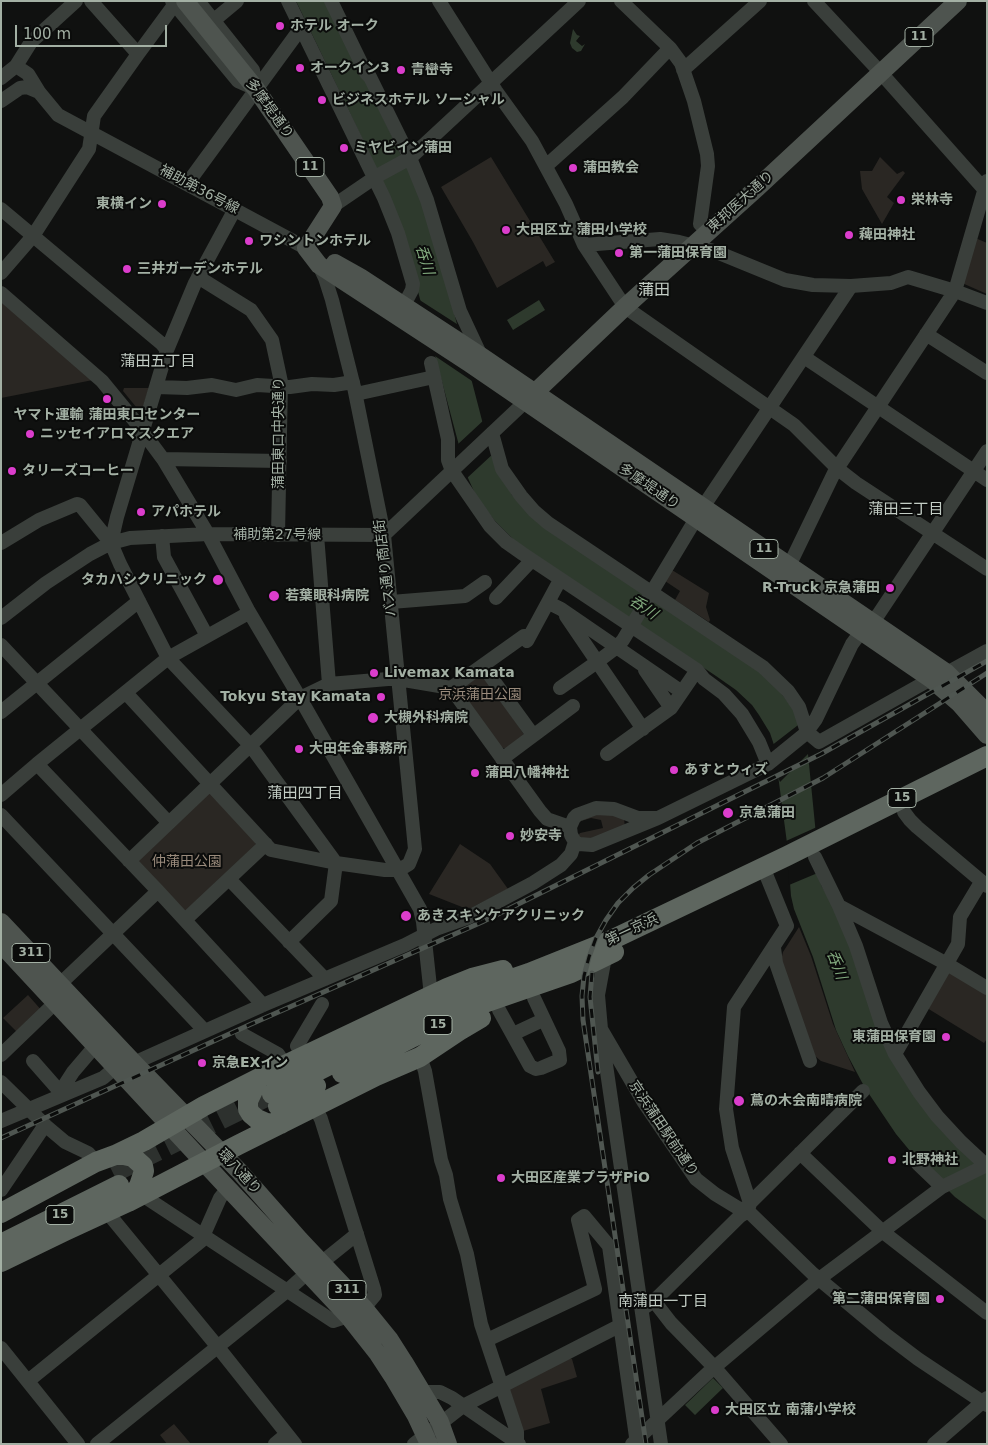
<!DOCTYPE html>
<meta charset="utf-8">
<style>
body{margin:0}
#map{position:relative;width:988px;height:1445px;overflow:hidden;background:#101110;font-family:"DejaVu Sans",sans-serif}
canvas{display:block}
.frame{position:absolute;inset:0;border:2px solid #a3b0a4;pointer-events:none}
.scale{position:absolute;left:15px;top:25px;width:152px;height:22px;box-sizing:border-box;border:2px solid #a3b0a4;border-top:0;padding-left:6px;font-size:15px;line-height:18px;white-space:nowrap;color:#a3b0a4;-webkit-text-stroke:4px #0b0c0b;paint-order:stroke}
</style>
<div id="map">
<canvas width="988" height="1445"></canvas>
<div class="frame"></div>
<div class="scale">100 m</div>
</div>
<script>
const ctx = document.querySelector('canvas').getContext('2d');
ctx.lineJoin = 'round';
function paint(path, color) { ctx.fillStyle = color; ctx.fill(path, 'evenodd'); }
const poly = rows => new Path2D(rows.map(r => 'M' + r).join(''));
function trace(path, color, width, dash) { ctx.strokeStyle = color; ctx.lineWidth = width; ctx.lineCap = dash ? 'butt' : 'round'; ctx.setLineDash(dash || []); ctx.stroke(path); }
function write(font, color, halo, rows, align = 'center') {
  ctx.font = font + ' "DejaVu Sans","Noto Sans JP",sans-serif'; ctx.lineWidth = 4; ctx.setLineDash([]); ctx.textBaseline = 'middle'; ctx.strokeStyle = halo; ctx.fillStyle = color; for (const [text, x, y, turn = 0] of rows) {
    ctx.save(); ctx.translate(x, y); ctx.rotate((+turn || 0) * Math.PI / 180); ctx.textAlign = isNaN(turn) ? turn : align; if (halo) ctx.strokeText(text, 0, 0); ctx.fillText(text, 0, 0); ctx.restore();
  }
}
const green = poly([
 [491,157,555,262,546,267,543,261,497,288,473,242,441,187],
 [880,157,897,174,903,171,905,173,887,197,894,203,882,224,862,189,860,171,872,171],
 [973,237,987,243,987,294,962,283],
 [1,300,93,380,1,398],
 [124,388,149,388,141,413,123,391],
 [672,570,709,593,706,607,710,620,709,622,675,600,680,591,665,581],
 [481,671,525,736,507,749,497,746,460,694,462,685],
 [205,793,214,794,255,838,256,846,186,912,136,862],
 [594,815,618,815,624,819,625,827,587,840,583,840,578,836,580,833,603,828,601,820,591,818,578,822],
 [460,844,490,864,508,889,471,908,462,907,429,894],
 [799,927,811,956,833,1024,855,1072,821,1061,815,1056,781,960,783,952],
 [947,973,954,973,987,994,987,1039,984,1043,927,1008],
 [28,995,43,1012,19,1034,3,1018],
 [565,1356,572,1359,577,1377,541,1389,550,1423,523,1431,505,1388],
 [174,1424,191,1444,167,1444,160,1435]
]);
const water = poly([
 [296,1,328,1,416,187,438,251,491,455,512,495,772,681,796,713,808,754,821,885,840,917,888,1046,987,1169,987,1221,955,1197,915,1157,896,1134,865,1088,848,1056,836,1030,813,957,794,909,791,896,787,843,774,745,770,733,759,715,752,705,736,690,716,676,516,542,495,521,477,498,468,478,457,438,412,269,362,138],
 [573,29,577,35,580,36,576,41,582,46,585,44,581,51,577,52,572,48,570,43],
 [539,300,545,310,513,330,507,320],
 [713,1378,723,1388,695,1415,685,1405]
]);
const pier = poly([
 [418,299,460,326,475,383,432,354],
 [485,419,494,453,466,479,457,445],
 [802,722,810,752,780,782,774,767,771,746],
 [817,827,820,872,789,885,786,841]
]);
const highwayTunnel = poly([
 [113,1173,272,1094]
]);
const minor = poly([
 [91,1,138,54],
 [172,1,238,81,256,89,253,70,198,1],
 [288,1,384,198,398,233,413,284,412,290,404,305],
 [331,1,366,73,370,77,410,158,427,200,460,311,481,356],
 [439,1,496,91,532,141,566,204,584,245,625,307,794,425,838,469,856,483,987,569],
 [621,1,670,48,681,63,694,101,707,154,708,166,700,224,708,232],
 [814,1,881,73,984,189],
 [213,21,237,1],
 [16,66,31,42,76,1],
 [683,70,760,1],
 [1,78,16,66,28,74,39,92,58,115,306,248],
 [1,101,20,88,27,87,39,92],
 [546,166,623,97,670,48],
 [187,184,301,28],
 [333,206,377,176,410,158,579,1],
 [1,209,162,344,167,350],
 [584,245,660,239,679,242,714,251,785,280,813,285,851,286,891,283,908,277,955,291,987,303],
 [319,265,325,278,332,300,354,387,384,535,415,849,409,864,399,870],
 [1,273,33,236,89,149,94,116,138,54,177,1],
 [198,277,251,310,272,340,281,382,278,535],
 [1,293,102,381,134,420,163,459,208,534,248,610,300,698,420,909,423,922,431,996],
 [926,334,987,373],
 [804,357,987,480],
 [431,363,448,439,448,460,452,471,490,526,506,542,523,554,697,670,704,679,724,694,742,714,759,742,768,764],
 [157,387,187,388,212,385,236,390,257,385,290,387,312,384,334,385,353,382],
 [356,394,434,377],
 [492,433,502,469,521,496,534,511,548,523,763,667,788,691,799,707,807,732,819,742,931,679],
 [163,459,280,461],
 [317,535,329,684],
 [162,536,164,557,207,636],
 [1,543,39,520,77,504,80,505,111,543,120,564,168,658,250,745,336,863,331,901,289,942],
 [111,543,117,517,167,350,195,283,235,209],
 [789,566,834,473,955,291,987,181],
 [496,598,532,560],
 [391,602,465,596,485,582],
 [549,603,561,609,682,692],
 [566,616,643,729],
 [1,618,46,583,90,554,111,543,130,538,208,534,384,535,525,402],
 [527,641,560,580],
 [1,645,169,823],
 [483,666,533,735],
 [645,670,671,708],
 [947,673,987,651],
 [451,688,540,811,547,819,570,827],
 [560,688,597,662,617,647,623,640,703,507,851,286],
 [126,693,271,850,336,863,385,870,399,870],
 [1,712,139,601],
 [607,754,671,708,697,670],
 [502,759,573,706],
 [37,764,158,891,263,1005],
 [1,795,37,764,168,658,245,615,248,610],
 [904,812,910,820,917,827,987,886],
 [1,815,205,1031],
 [658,818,638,818,614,809,596,808,577,815,574,818,570,827,571,835,575,842,579,844,592,845,658,818,768,764,805,734,816,719,852,644,861,632,878,615,987,451],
 [815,857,839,906,856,946,881,1023,895,1054,919,1092,937,1116,961,1142,987,1166],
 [129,861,300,698,329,684,388,679,398,679,451,688,524,636],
 [229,879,325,979],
 [839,906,947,964,987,988],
 [185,920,266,844],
 [774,948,776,963,810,1061],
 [605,957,598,995,601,1029,643,1101,696,1179,715,1194,738,1208,748,1211,813,1274,885,1334,918,1359,987,1405],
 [60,984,158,891],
 [499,1010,530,1066,536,1069,541,1068,560,1060,559,1051,534,998],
 [242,1034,278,1054,285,1065],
 [513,1034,543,1020],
 [602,1037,661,1444],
 [895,1054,958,944,960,917,981,882],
 [1,1055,55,1003],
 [303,1057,297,1046,322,1004],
 [420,1057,425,1071,441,1160,446,1175,450,1199,467,1254,481,1324,517,1432,517,1444],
 [33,1061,62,1094],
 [134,1063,263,1005,405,945,436,929,467,918,533,883,561,865,571,854,575,842],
 [1,1082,46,1126,65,1142,88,1153,96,1162],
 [62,1094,64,1086,73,1072,96,1045],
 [1,1121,103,1078,116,1067],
 [800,1153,883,1232,987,1313],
 [918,1164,942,1187],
 [1,1190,45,1125],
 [142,1195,333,1321,348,1316,364,1308,375,1295,374,1289,321,1119,315,1107],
 [750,1203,732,1148,726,1109,734,1007,787,926,763,867],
 [107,1212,217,1346,295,1444],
 [321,1263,357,1234],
 [654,1301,671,1323,715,1368,781,1444],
 [642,1309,654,1301,740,1216,748,1211,750,1203,863,1091],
 [487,1340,595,1289,578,1220,584,1216,609,1246,637,1444],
 [1,1348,78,1444],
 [28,1381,201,1241,220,1198,228,1188],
 [422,1392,440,1392,452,1398,519,1444],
 [97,1444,288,1290,307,1273],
 [275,1444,287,1434],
 [414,1444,463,1406,621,1325],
 [632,1444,710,1371,819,1279,942,1187,987,1165],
 [934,1444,987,1398]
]);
const major = poly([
 [185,1,256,89,330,197,333,206,306,248],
 [306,248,319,265,469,363,931,679,960,704,987,735],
 [335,263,360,277,481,356,947,673,987,713],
 [527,400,625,307,757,188,958,1],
 [1,922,134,1063,240,1172,300,1240,364,1308,390,1340,404,1362,440,1422,448,1444],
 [1,944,222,1182,348,1316,378,1354,393,1377,416,1416,429,1444]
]);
const highway = poly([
 [342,1073,429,1029,487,1002,571,973,614,952],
 [259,1078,248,1101,248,1109,251,1114,257,1119,266,1123,281,1124],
 [272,1094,456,1001,491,986,529,973,609,941,787,856,987,756],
 [278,1106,316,1086],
 [115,1155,124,1155,133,1157,143,1166,144,1171,139,1186,128,1202],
 [1,1213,96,1162,115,1155,144,1141,204,1106,285,1065,447,988,472,978,503,970],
 [1,1244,119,1185],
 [1,1262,65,1231,128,1202,238,1145,376,1076,420,1057,459,1031,481,1018]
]);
const rail = poly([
 [592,973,590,997,598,1072],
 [1,1138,249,1025,482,922,821,754,987,661],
 [646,1444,583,1020,582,996,584,976,589,957,596,938,606,920,618,903,633,888,649,875,697,843,823,778,987,673]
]);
const markers = [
 [280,26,5,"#db3dcc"],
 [300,68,5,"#db3dcc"],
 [401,70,5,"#db3dcc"],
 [322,100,5,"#db3dcc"],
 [344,148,5,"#db3dcc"],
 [573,168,5,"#db3dcc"],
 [901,200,5,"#db3dcc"],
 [162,204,5,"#db3dcc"],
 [506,230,5,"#db3dcc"],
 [849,235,5,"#db3dcc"],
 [249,241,5,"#db3dcc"],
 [619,253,5,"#db3dcc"],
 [127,269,5,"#db3dcc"],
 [107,399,5,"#db3dcc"],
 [30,434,5,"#db3dcc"],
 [12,471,5,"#db3dcc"],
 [141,512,5,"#db3dcc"],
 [218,580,6,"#db3dcc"],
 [890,588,5,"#db3dcc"],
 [274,596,6,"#db3dcc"],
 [374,673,5,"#db3dcc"],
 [381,697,5,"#db3dcc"],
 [373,718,6,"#db3dcc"],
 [299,749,5,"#db3dcc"],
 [674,770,5,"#db3dcc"],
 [475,773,5,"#db3dcc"],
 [728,813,6,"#db3dcc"],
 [510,836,5,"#db3dcc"],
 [406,916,6,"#db3dcc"],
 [946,1037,5,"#db3dcc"],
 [202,1063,5,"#db3dcc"],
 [739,1101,6,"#db3dcc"],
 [892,1160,5,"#db3dcc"],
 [501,1178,5,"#db3dcc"],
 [940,1299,5,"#db3dcc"],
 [715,1410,5,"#db3dcc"]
];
const shields = [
 [919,37,28],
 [310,167,28],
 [764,549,28],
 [902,798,28],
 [31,953,38],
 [438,1025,28],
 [60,1215,28],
 [347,1290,38]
];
const shieldNames = [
 ["11",919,37],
 ["11",310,167],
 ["11",764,549],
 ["15",902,798],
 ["311",31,953],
 ["15",438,1025],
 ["15",60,1215],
 ["311",347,1290]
];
const poiNames = [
 ["ホテル オーク",290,26],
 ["オークイン3",310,68],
 ["青巒寺",411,70],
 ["ビジネスホテル ソーシャル",332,100],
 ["ミヤビイン蒲田",354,148],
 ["蒲田教会",583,168],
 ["栄林寺",911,200],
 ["東横イン",152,204,"right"],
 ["大田区立 蒲田小学校",516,230],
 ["薭田神社",859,235],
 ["ワシントンホテル",259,241],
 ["第一蒲田保育園",629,253],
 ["三井ガーデンホテル",137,269],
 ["ヤマト運輸 蒲田東口センター",107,415,"center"],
 ["ニッセイアロマスクエア",40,434],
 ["タリーズコーヒー",22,471],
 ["アパホテル",151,512],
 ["タカハシクリニック",207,580,"right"],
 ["R-Truck 京急蒲田",880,588,"right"],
 ["若葉眼科病院",285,596],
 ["Livemax Kamata",384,673],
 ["Tokyu Stay Kamata",371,697,"right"],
 ["大槻外科病院",384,718],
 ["大田年金事務所",309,749],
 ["あすとウィズ",684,770],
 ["蒲田八幡神社",485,773],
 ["京急蒲田",739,813],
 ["妙安寺",520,836],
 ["あきスキンケアクリニック",417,916],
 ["東蒲田保育園",936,1037,"right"],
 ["京急EXイン",212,1063],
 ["蔦の木会南晴病院",750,1101],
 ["北野神社",902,1160],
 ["大田区産業プラザPiO",511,1178],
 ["第二蒲田保育園",930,1299,"right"],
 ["大田区立 南蒲小学校",725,1410]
];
const streetNames = [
 ["多摩堤通り",269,109,54],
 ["補助第36号線",199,190,28],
 ["東邦医大通り",741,202,-42],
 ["蒲田東口中央通り",279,433,-90],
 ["多摩堤通り",649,487,34],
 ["補助第27号線",277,535],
 ["バス通り商店街",386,568,-97],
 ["第一京浜",632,930,-25],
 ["京浜蒲田駅前通り",663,1129,56],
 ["環八通り",239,1172,47]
];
const parkNames = [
 ["京浜蒲田公園",480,695],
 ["仲蒲田公園",187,862]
];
const waterNames = [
 ["呑川",424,260,73],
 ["呑川",643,608,34],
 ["呑川",836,965,69]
];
const neighbourhoodNames = [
 ["蒲田五丁目",158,362],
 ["蒲田三丁目",906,510],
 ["蒲田四丁目",305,794],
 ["南蒲田一丁目",663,1302]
];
const quarterNames = [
 ["蒲田",654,291]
];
paint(green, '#2a2723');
paint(water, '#2e3a2d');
paint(pier, '#101110');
trace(highwayTunnel, '#2d312e', 20, [20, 10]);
trace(minor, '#3a3f3b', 14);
trace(major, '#4e544f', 18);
trace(highway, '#5e665f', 20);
trace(rail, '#4f5651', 5);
trace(rail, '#0b0c0b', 3, [9]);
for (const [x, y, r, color] of markers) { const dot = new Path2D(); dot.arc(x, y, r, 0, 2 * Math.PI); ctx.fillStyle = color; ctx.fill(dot); trace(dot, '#0b0c0b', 2); }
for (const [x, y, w] of shields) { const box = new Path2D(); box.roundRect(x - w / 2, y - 9.5, w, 19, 4); ctx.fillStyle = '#0b0c0b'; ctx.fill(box); trace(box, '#a3b0a4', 1); }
write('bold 12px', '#a3b0a4', null, shieldNames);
write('bold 14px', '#a3b0a4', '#0b0c0b', poiNames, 'left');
write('14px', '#a3b0a4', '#0b0c0b', streetNames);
write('14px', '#998a7b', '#0b0c0b', parkNames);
write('italic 15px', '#81a87d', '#0b0c0b', waterNames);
write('15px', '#c3cdc5', '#0b0c0b', neighbourhoodNames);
write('16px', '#c3cdc5', '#0b0c0b', quarterNames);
</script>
